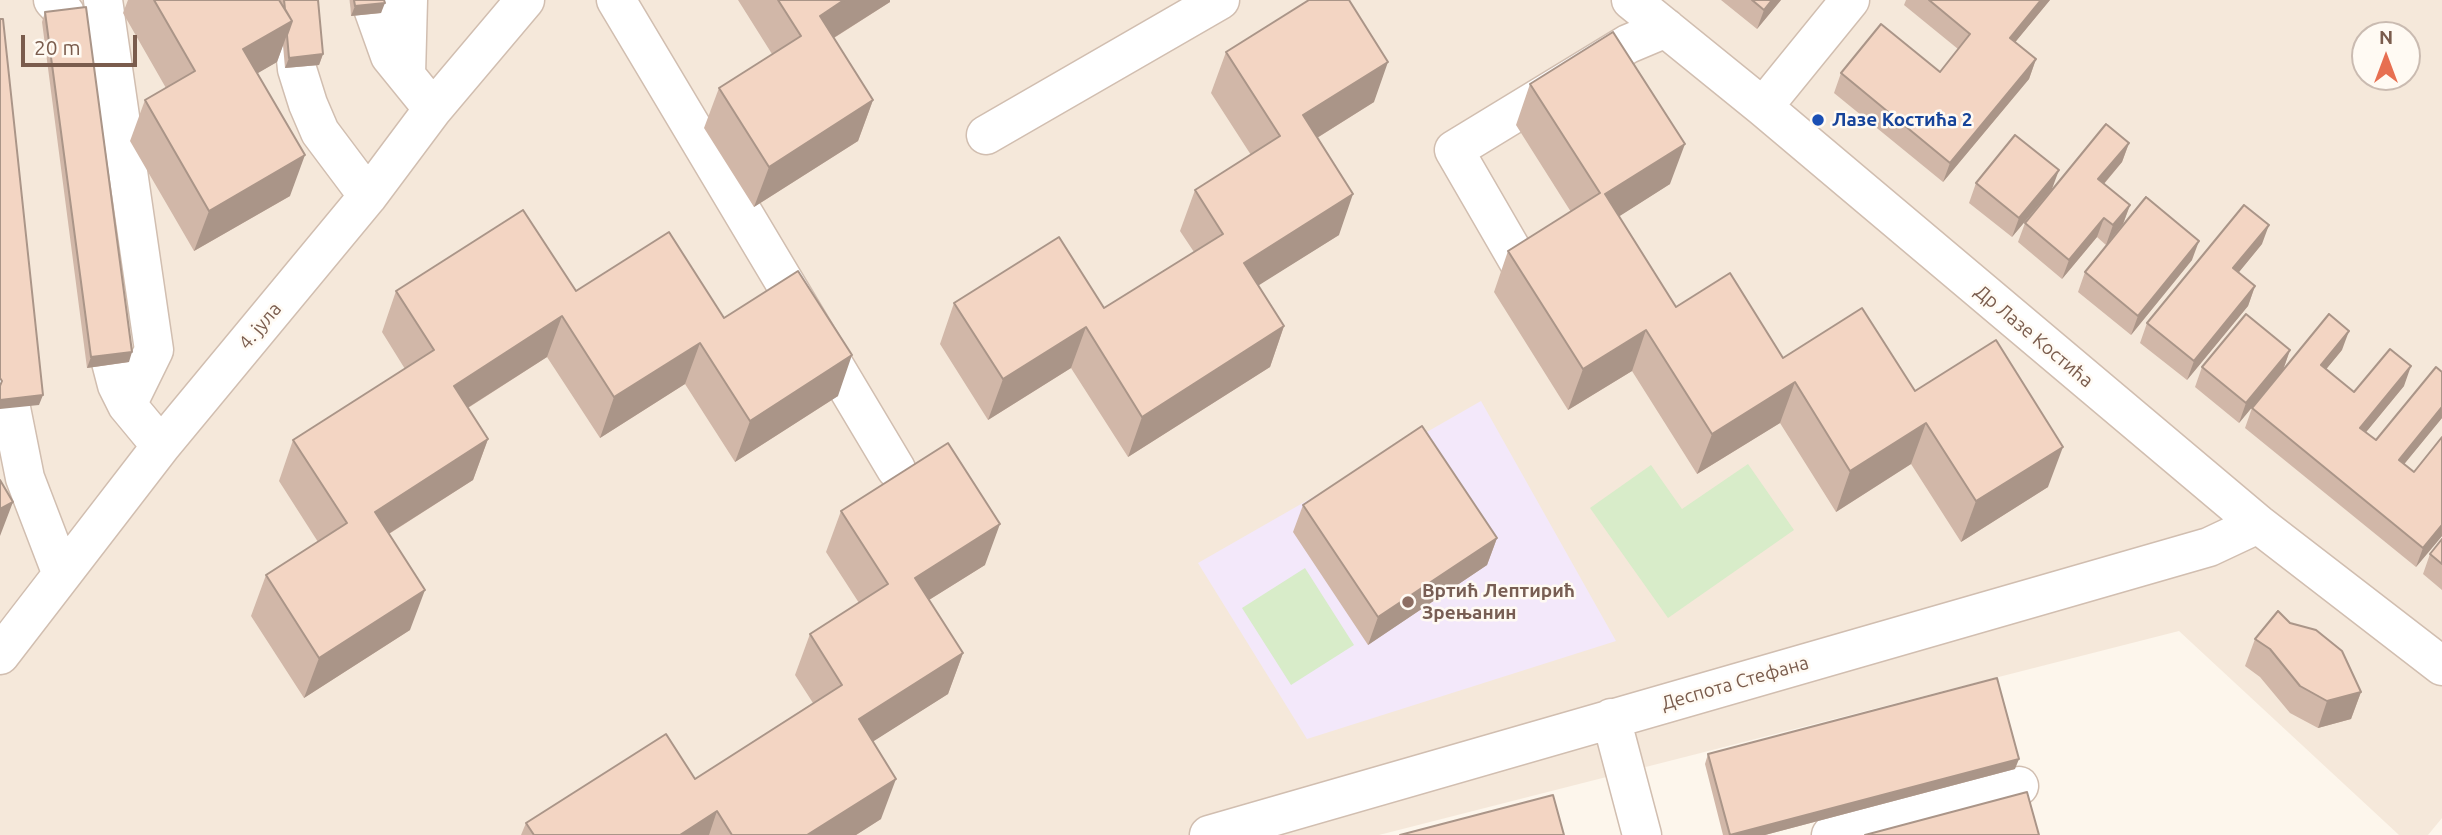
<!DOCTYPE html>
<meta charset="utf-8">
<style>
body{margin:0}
#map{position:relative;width:2442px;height:835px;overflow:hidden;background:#fdf6ec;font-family:Ubuntu,sans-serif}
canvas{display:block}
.north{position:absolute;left:2351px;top:21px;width:70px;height:70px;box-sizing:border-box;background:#fffaf3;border:2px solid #cabbb1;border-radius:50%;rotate:0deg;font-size:19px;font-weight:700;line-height:28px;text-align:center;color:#7a5c4d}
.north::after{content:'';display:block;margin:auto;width:24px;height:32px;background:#e76f51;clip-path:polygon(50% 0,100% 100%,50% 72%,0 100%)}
.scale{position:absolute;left:21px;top:35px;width:116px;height:32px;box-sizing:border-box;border:4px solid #7a5c4d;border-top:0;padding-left:9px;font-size:21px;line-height:24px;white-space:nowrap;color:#7a5c4d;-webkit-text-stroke:5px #fffaf3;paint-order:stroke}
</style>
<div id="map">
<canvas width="2442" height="835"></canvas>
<div class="north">N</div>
<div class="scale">20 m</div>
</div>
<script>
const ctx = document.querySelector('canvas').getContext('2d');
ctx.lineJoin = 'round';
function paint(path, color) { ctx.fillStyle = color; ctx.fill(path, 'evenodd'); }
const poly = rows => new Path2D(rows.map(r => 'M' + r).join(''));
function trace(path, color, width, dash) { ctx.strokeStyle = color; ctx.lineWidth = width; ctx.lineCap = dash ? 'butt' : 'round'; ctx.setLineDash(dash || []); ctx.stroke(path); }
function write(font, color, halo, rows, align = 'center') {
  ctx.font = font + ' Ubuntu,sans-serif'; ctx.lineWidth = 5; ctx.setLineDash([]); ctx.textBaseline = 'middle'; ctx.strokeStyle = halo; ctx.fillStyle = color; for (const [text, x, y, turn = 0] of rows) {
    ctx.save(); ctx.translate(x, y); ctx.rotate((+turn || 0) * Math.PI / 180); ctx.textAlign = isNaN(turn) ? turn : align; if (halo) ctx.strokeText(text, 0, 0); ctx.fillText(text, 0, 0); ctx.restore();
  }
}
const residential = poly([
 [0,0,2442,0,2442,818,2428,835,2399,835,2179,631,1379,835,0,835],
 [2365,35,2407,35,2407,77,2365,77]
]);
const education = poly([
 [1481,401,1616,641,1307,739,1198,563]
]);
const green = poly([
 [1748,464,1794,530,1668,618,1590,508,1651,465,1682,509],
 [1305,568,1354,645,1291,685,1242,608]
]);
const minor = poly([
 [53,0,65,13,73,59],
 [103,0,154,350,127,405],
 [290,0,297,69,308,104,320,132,368,196],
 [370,0,390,56,433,109],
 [616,0,896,469],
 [1631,0,1763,107,2258,524,2442,666],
 [406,75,408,0],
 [1763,107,1850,0],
 [986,135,1220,0],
 [1524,271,1454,150,1628,44,1666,28],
 [0,293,10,403,25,478,61,572],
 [102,314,105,339,117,385,127,405,161,446],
 [0,655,161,446,368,196,433,109,525,0],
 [1611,718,1642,835],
 [1209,835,2209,547,2258,524],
 [1831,835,2019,786]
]);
const wall = poly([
 [128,0,318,0,323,54,319,65,285,68,283,45,277,62,257,73,290,196,194,251,130,141,145,100,166,88,123,13],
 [350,0,384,0,381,13,351,16],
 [738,0,890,0,890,2,834,38,873,100,858,141,754,207,704,128,719,88,772,54],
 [1721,0,1781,0,1757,29],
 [1906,0,2050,0,2015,42,2036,59,2029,79,1943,182,1834,93,1841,73,1940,72,1958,49,1904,5],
 [45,12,129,362,87,368,42,22],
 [1226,52,1374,102,1317,138,1339,235,1258,285,1284,326,1270,367,1128,457,1071,368,988,420,940,344,954,303,1104,308,1194,252,1180,231,1195,190,1251,155,1211,93],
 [1530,84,1670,184,1619,216,1676,307,1783,358,1915,391,2048,487,1961,542,1911,464,1836,512,1780,423,1697,474,1632,371,1568,410,1494,292,1508,251,1571,212,1516,125],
 [2129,143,2122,162,2104,184,2130,205,2123,224,2106,245,2097,237,2062,279,2018,242,2025,223],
 [1976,183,2052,189,2012,237,1969,203],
 [2262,244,2238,273,2255,286,2248,306,2187,380,2140,343,2147,323],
 [2192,260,2131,335,2078,292,2085,272],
 [396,291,576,291,724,318,838,396,735,462,685,384,600,438,547,357,468,408,488,439,473,480,389,534,410,630,304,698,251,616,266,575,318,542,279,481,293,440,405,369,382,332],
 [2290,350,2283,370,2239,423,2195,387,2202,367],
 [2342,350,2326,369,2354,392,2404,386,2366,432,2376,440,2442,372,2442,418,2404,464,2414,472,2442,437,2442,536,2416,567,2245,428,2252,408],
 [1303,505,1497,538,1487,565,1368,645,1293,532],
 [841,511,985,565,929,600,963,653,948,694,873,741,881,819,856,835,521,835,526,823,695,779,813,703,795,675,810,634,859,603,826,552],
 [2442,539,2442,590,2423,574,2430,554],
 [2255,639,2361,692,2351,719,2318,728,2290,713,2260,677,2245,666],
 [1708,754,2015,769,1765,835,1723,835,1705,764]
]);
const shadedWall = poly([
 [844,0,890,0,890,2,805,56,820,16],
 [1772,0,1781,0,1757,29,1764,10],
 [2041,0,2050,0,2003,57,2010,38],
 [385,3,381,13,351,16,355,6],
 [292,21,277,62,229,90,243,49],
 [323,54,319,65,285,68,289,58],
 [2036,59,2029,79,1943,182,1950,163],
 [1388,62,1374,102,1288,156,1303,115],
 [873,100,858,141,754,207,769,167],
 [2129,143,2122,162,2091,199,2098,179],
 [1685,144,1670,184,1590,235,1605,194],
 [305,155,290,196,194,251,209,211],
 [2059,170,2052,189,2012,237,2019,218],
 [1353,194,1339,235,1229,304,1244,263],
 [2130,205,2123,224,2106,245,2113,225],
 [2104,218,2097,237,2062,279,2069,260],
 [2269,225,2262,244,2226,288,2233,268],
 [2199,241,2192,260,2131,335,2138,316],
 [2255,286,2248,306,2187,380,2194,361],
 [562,316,547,357,439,426,454,386],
 [1284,326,1270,367,1128,457,1142,417],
 [1086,327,1071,368,988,420,1003,379],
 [1646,330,1632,371,1568,410,1583,369],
 [2349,331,2342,350,2314,384,2321,365],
 [700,343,685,384,600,438,614,397],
 [2290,350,2283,370,2239,423,2246,403],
 [132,352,129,362,87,368,91,357],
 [852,355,838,396,735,462,750,421],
 [2411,366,2404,386,2353,448,2360,428],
 [1795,382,1780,423,1697,474,1712,434],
 [43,395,39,405,0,409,0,400],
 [2442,407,2442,418,2392,479,2399,460],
 [1926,423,1911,464,1836,512,1850,471],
 [488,439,473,480,360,552,375,512],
 [2063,447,2048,487,1961,542,1976,501],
 [13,502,0,536,0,509],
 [1000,524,985,565,900,618,915,578],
 [2442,525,2442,536,2416,567,2423,548],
 [1497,538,1487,565,1368,645,1378,617],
 [425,590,410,630,304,698,319,658],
 [963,653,948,694,844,760,859,719],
 [2361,692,2351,719,2318,728,2327,701],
 [2019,759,2015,769,1765,835,1731,835],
 [896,779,881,819,856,835,807,835],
 [717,811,709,835,680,835]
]);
const building = poly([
 [154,0,279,0,292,21,243,49,305,155,209,211,145,100,195,71,154,0],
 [284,0,318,0,323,54,289,58,287,35,292,21,285,9,284,0],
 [354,0,384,0,385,3,355,6,354,0],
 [778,0,844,0,820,16,873,100,769,167,719,88,801,36,778,0],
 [1309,0,1349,0,1388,62,1303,115,1353,194,1244,263,1284,326,1142,417,1086,327,1003,379,954,303,1059,237,1104,308,1223,234,1195,190,1280,136,1226,52,1309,0],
 [1752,0,1772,0,1764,10,1752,0],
 [1929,0,2041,0,2010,38,2036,59,1950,163,1841,73,1881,24,1940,72,1970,34,1929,0],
 [86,7,132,352,91,357,45,12,86,7],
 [0,19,3,19,43,395,0,400,0,386,2,381,0,378,0,19],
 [1613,32,1685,144,1605,194,1676,307,1730,273,1783,358,1862,308,1915,391,1996,340,2063,447,1976,501,1926,423,1850,471,1795,382,1712,434,1646,330,1583,369,1508,251,1600,193,1530,84,1613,32],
 [2106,124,2129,143,2098,179,2130,205,2113,225,2104,218,2069,260,2025,223,2106,124],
 [2015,135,2059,170,2019,218,1976,183,2015,135],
 [2146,197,2199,241,2138,316,2085,272,2146,197],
 [2244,205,2269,225,2233,268,2255,286,2194,361,2147,323,2244,205],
 [523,210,576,291,669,232,724,318,798,271,852,355,750,421,700,343,614,397,562,316,454,386,488,439,375,512,425,590,319,658,266,575,347,523,293,440,434,350,396,291,523,210],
 [2246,314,2290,350,2246,403,2202,367,2246,314],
 [2329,314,2349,331,2321,365,2354,392,2390,349,2411,366,2360,428,2376,440,2436,367,2442,372,2442,407,2399,460,2414,472,2442,437,2442,525,2423,548,2252,408,2329,314],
 [1422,426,1497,538,1378,617,1303,505,1422,426],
 [948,443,1000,524,915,578,963,653,859,719,896,779,807,835,732,835,717,811,680,835,534,835,526,823,666,734,695,779,842,685,810,634,888,584,841,511,948,443],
 [0,480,13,502,0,509,0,480],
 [2442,539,2442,564,2430,554,2442,539],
 [2278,611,2290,623,2316,630,2342,651,2361,692,2327,701,2300,686,2270,649,2255,639,2278,611],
 [1997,678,2019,759,1730,835,1708,754,1997,678],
 [2027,792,2039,835,1865,835,2027,792],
 [1553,795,1564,835,1400,835,1553,795]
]);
const markers = [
 [1818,120,7,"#1a4fb4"],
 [1408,602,7,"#8d6e63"]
];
const transitNames = [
 ["Лазе Костића 2",1832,120]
];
const streetNames = [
 ["4. јула",260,326,-50],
 ["Др Лазе Костића",2034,336,40],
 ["Деспота Стефана",1735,683,-16]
];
const educationNames = [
 ["Вртић Лептирић",1422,591],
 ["Зрењанин",1422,613]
];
paint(residential, '#f5e8da');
paint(education, '#f3e8fa');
paint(green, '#d8ecc9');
trace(minor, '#d1beb0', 41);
trace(minor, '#fff', 38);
paint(wall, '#d1b7a8');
paint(shadedWall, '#aa9588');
paint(building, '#f3d5c3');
trace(building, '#aa9588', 2);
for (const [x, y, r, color] of markers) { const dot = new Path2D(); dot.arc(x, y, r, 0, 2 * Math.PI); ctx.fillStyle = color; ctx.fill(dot); trace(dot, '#fffaf3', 2.5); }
write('bold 19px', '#164399', '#fffaf3', transitNames, 'left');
write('19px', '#7a5c4d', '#fffaf3', streetNames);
write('bold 19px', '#785e54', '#fffaf3', educationNames, 'left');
</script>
